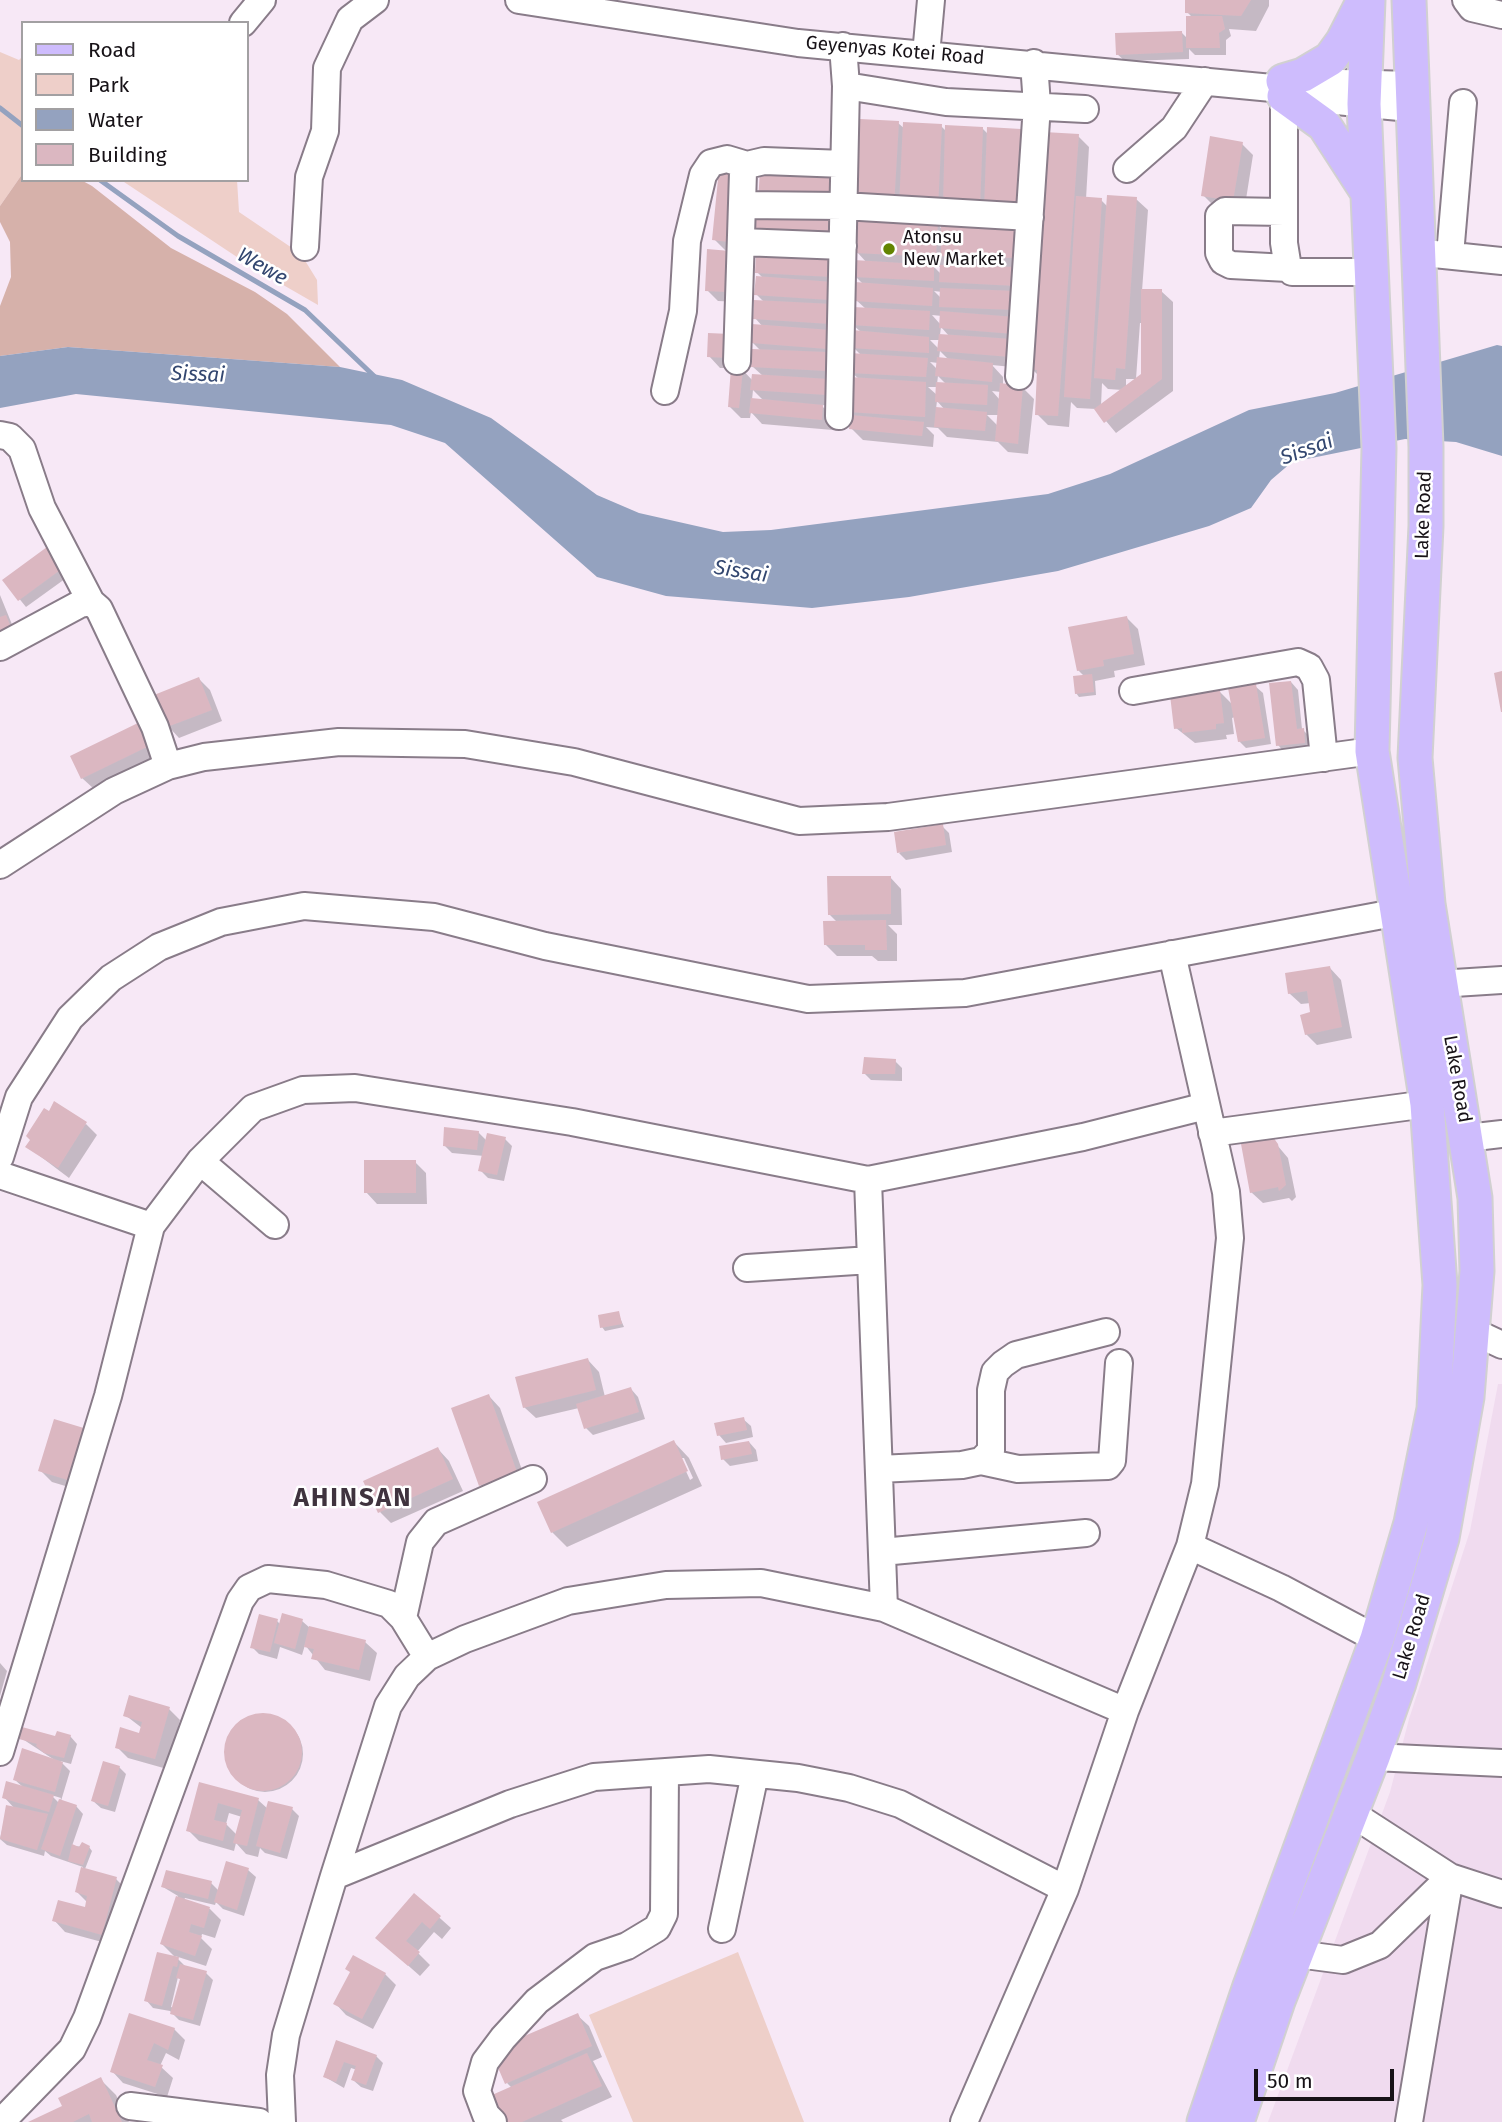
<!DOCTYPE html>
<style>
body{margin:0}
#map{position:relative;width:1502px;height:2122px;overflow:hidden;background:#f7e8f6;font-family:"Fira Sans",sans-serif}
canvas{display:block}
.legend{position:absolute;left:21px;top:21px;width:228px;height:161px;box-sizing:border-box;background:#fff;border:2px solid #a2a0a2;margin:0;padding:9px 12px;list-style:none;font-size:21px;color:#171217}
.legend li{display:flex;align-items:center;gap:14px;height:35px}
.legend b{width:35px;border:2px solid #a2a0a2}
.scale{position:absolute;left:1254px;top:2069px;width:140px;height:32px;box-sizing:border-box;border:4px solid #171217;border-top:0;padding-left:9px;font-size:21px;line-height:24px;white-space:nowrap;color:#171217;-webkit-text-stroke:5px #fff;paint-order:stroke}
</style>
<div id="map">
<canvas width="1502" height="2122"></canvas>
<ul class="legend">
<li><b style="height:9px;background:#cebcfd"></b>Road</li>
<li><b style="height:19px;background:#eecfc9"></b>Park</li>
<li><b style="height:19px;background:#94a2bf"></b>Water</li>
<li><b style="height:19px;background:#dbb7c1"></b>Building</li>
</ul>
<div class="scale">50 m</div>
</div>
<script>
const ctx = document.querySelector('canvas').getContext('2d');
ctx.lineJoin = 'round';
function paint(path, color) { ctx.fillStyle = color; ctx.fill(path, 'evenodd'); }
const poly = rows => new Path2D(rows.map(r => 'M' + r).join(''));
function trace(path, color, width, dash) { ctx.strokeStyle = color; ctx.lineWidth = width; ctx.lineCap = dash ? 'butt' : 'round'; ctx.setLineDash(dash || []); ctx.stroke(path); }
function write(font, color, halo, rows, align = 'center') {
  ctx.font = font + ' "Fira Sans",sans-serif'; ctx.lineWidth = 5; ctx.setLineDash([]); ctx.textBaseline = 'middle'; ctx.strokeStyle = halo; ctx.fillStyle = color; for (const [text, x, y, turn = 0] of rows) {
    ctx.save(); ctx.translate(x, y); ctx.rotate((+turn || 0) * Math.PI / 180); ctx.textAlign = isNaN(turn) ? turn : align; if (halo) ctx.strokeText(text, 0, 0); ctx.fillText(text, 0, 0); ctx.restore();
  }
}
const built = poly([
 [1498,1384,1502,1384,1502,2122,1268,2122,1390,1792,1409,1719,1470,1531]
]);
const green = poly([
 [0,52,19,60,23,56,23,173,0,206],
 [121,180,237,180,239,212,301,254,317,280,318,305,252,267],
 [738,1952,804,2122,633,2122,589,2015]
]);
const forest = poly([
 [23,173,23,180,81,180,92,186,171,248,255,292,287,314,340,367,68,347,0,356,0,306,11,277,10,242,0,222,0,206]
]);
const water = poly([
 [1497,345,1502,346,1502,456,1456,442,1405,439,1292,462,1271,480,1251,508,1209,526,1058,571,909,597,812,608,666,596,597,577,445,443,391,425,76,394,0,408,0,356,68,347,340,367,402,380,491,418,597,495,639,513,723,532,771,530,1048,494,1110,474,1249,410,1335,393]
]);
const shadow = poly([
 [1187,0,1269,0,1269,6,1256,31,1229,29,1231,36,1226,40,1226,55,1195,55,1189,49,1189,59,1125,61,1117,54,1182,33,1188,39,1193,18,1187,12],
 [898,123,905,129,941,126,947,132,982,128,989,135,1020,130,1032,142,1028,222,869,214],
 [1078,136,1089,147,1086,199,1101,200,1108,207,1136,199,1148,210,1142,291,1161,291,1173,302,1173,391,1116,433,1096,409,1077,408,1071,402,1069,427,1048,425,1037,414,1038,375,1031,368],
 [1140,323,1143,323,1143,374,1126,387,1126,379,1136,379],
 [1102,383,1108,389,1122,390,1101,406],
 [1242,144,1253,155,1244,212,1214,206,1203,195],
 [721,171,740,252,727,251,740,264,739,302,718,301,707,290,727,252,714,239],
 [937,224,943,230,1016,227,1022,368,992,365,1003,377,1003,385,1022,387,1034,399,1028,454,1008,452,998,442,947,437,938,428,926,427,934,435,933,447,863,440,851,428,853,414,850,411,859,379,851,372,862,356,853,347,861,332,853,325,866,309,856,300,864,285,856,277,867,263,857,252],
 [947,259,955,267,947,267],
 [933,266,941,267,941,274],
 [934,291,942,292,942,299],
 [932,315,942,316,941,325],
 [941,327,949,336,940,335],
 [930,340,940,340,939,349],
 [940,351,949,360,939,359],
 [930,362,938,363,938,370],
 [938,376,947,385,937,384],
 [928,387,937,387,937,395],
 [992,391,1001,392,1000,400],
 [937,401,945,410,936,409],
 [987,415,999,415,998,426],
 [833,260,838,406,821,405,834,418,833,430,762,424,751,412,750,418,741,418,729,406,733,368,720,368,709,356,710,335,753,381,763,376,753,367,761,351,753,343,763,327,755,318,764,302,756,294,763,278,757,272],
 [753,390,764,401,752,400],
 [47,549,69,576,26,607,4,580],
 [0,595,20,644,0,652],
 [1127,618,1138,629,1145,665,1114,671,1115,677,1095,681,1096,695,1079,697,1076,693,1085,677,1078,670],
 [199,679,210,690,222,721,179,738,168,726],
 [1291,682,1298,690,1302,729,1310,737,1312,750,1285,753,1278,745],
 [1255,686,1263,693,1271,744,1246,748,1239,741,1235,717,1232,718,1234,734,1226,735,1227,739,1195,743,1176,728,1219,691,1233,705],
 [140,725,161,757,94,789,82,778],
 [942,826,949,833,952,852,906,860,899,853],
 [890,877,901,889,902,925,888,925,897,934,897,961,878,961,872,956,837,956,825,944,838,923,829,914],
 [1330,968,1341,980,1352,1038,1317,1045,1306,1034,1312,1013,1311,1003,1301,1004,1289,993],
 [895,1061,902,1068,902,1081,871,1080,864,1073],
 [86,1124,97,1135,69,1178,28,1147],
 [478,1132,487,1141,505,1139,512,1146,504,1181,488,1178,480,1170,484,1156,452,1153,445,1146],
 [1272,1139,1288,1158,1296,1197,1292,1201,1289,1198,1263,1203,1251,1192],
 [415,1162,426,1173,427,1204,377,1204,366,1192],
 [618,1313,624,1327,605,1331,602,1327],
 [588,1360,599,1372,605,1397,631,1389,638,1397,645,1419,593,1435,586,1428,579,1408,536,1418,524,1407],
 [489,1396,500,1408,527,1484,492,1496,480,1485],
 [743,1419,751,1426,753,1437,726,1443,719,1435],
 [55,1421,82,1491,52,1482,40,1470],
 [674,1442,689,1458,702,1486,567,1547,552,1532],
 [680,1458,684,1458,693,1478,690,1480],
 [749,1442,756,1450,758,1461,730,1466,723,1459],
 [438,1449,449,1461,463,1491,391,1523,380,1512],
 [277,1621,281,1625,302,1621,310,1628,365,1642,377,1653,370,1681,325,1670,305,1645,302,1655,280,1647,277,1659,259,1654,252,1647],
 [0,1663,7,1671,0,1696],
 [169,1709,180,1720,167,1769,128,1758,117,1747,140,1735,142,1728,125,1715],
 '227 1754a38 38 0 1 1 76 0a38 38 0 1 1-76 0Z',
 [70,1736,77,1744,71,1764,60,1761,70,1771,61,1801,76,1806,83,1814,72,1846,89,1847,92,1851,85,1869,116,1879,127,1890,113,1945,65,1932,54,1920,86,1909,88,1903,77,1892,83,1867,51,1856,45,1851,44,1856,7,1845,0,1839,7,1807,15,1809,4,1797,24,1788,15,1780,53,1759,21,1738],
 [51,1795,61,1798,59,1803],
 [119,1767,126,1774,115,1812,101,1808,93,1801],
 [200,1784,258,1800,268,1809,292,1809,299,1816,287,1859,265,1853,260,1848,258,1857,246,1854,236,1843,234,1851,199,1841,188,1830],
 [229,1813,242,1817,237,1835,226,1824],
 [248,1870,256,1877,244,1916,223,1909,216,1902,215,1905,185,1898,184,1900,210,1909,221,1920,215,1938,202,1934,201,1938,212,1949,206,1966,175,1956,186,1967,206,1973,213,1980,200,2026,179,2020,170,2011,153,2008,146,2000,177,1959,162,1944,178,1896,163,1887,211,1883,219,1891],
 [178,1977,182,1981,174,2008,171,2007],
 [414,1895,451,1928,442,1939,434,1932,417,1952,430,1965,420,1976,377,1938],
 [385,1974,396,1985,373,2029,346,2015,335,2003],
 [577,2015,589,2026,602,2057,593,2061,612,2097,561,2120,563,2122,506,2122,512,2088,507,2083],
 [174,2029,185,2040,179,2060,166,2053,160,2066,173,2078,167,2097,123,2083,112,2071],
 [337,2042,376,2056,383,2063,373,2091,361,2087,353,2080,357,2070,351,2068,344,2088,325,2077],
 [101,2080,116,2095,129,2122,33,2122,64,2107]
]);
const stream = poly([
 [0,108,23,126],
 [100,180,178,236,305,310,375,377]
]);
const building = poly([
 [1185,0,1251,0,1241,16,1185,13],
 [1186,16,1222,16,1225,29,1219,33,1220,48,1186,48],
 [1182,31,1183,52,1116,55,1115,33],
 [860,119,899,121,894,206,856,204],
 [903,122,942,124,938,209,899,207],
 [945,125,983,127,980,209,943,207],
 [987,127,1021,129,1017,212,984,210],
 [1044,132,1079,134,1058,416,1035,415,1037,370,1029,369],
 [1210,136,1243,142,1233,201,1201,196],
 [719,169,737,171,729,242,712,240],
 [760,170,835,174,833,204,758,202],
 [1107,195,1137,197,1125,369,1116,368,1115,380,1094,378],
 [1076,196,1102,198,1090,399,1064,397],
 [755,210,837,214,836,236,754,232],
 [857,219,938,222,936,257,855,253],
 [941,224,1017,225,1017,258,941,256],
 [707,249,730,251,728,292,705,291],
 [756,254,834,258,833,277,755,273],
 [854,260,934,265,934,281,854,277],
 [940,265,1019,267,1017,286,939,282],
 [756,276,832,282,830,300,754,295],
 [855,282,933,288,932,306,854,301],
 [940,288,1016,291,1016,310,939,307],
 [1141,289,1162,289,1162,379,1104,423,1094,409,1141,374],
 [754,300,832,304,831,324,753,319],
 [853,307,930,311,929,330,852,325],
 [940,311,1015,317,1014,334,939,328],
 [752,324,830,330,828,349,751,343],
 [852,330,929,337,929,353,851,348],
 [708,333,730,334,729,358,707,357],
 [939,334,1012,339,1011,357,937,351],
 [752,349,827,352,827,371,751,367],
 [850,353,928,358,926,377,850,373],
 [937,357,993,363,992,382,935,376],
 [731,368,743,369,739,408,728,407],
 [752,374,828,379,827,395,750,390],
 [850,377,926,382,925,417,848,412],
 [936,382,988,385,987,405,935,402],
 [1000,383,1023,386,1018,444,995,441],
 [751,398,823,405,822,420,749,413],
 [936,407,987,412,985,431,934,427],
 [851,415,924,422,922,436,849,429],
 [47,547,63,568,18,601,2,580],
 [6,615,15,637,0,642,0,617],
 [1127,616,1134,654,1103,660,1104,666,1077,671,1068,627],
 [1502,671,1502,712,1501,712,1494,673],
 [1092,674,1094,692,1075,694,1073,676],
 [199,677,212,710,167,727,154,695],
 [1291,681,1297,729,1304,728,1305,743,1276,746,1269,683],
 [1256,684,1265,738,1238,742,1228,688],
 [1220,690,1224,723,1216,724,1216,729,1182,733,1182,728,1174,729,1170,695],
 [140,722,151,745,81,779,70,756],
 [943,824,946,845,897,853,894,832],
 [827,876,891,876,891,914,828,915],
 [886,920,887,950,865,950,865,945,824,945,823,921],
 [1330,966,1342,1027,1305,1035,1300,1015,1310,1012,1307,991,1288,994,1285,973],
 [864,1057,896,1059,895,1074,862,1074],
 [54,1101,87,1122,58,1168,25,1147,30,1140,26,1136,44,1108,49,1111],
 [444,1127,479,1131,477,1150,443,1146],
 [487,1133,506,1137,497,1175,478,1171],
 [1273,1137,1278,1144,1286,1185,1279,1191,1278,1187,1250,1193,1241,1144],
 [364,1160,416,1160,416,1193,364,1193],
 [619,1311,622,1324,600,1328,598,1315],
 [588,1358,596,1390,523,1408,515,1377],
 [631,1387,639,1412,584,1429,576,1404],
 [489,1394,517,1472,479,1486,451,1408],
 [744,1417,747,1430,717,1436,714,1423],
 [54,1419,87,1429,71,1481,38,1471],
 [674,1440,688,1471,551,1533,537,1502],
 [749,1441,752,1454,721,1460,719,1446],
 [438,1447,453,1479,378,1513,363,1481],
 [282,1613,303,1619,295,1649,274,1643],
 [259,1614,278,1619,270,1652,250,1648],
 [309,1626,366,1640,359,1670,311,1659,314,1649,304,1647],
 [129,1695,170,1707,155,1759,115,1748,120,1727,139,1733,142,1722,123,1716],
 '224 1752a39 39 0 1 1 78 0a39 39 0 1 1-78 0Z',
 [22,1727,55,1736,57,1731,71,1735,64,1758,44,1753,36,1746,37,1744,19,1739],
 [22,1748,63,1762,55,1792,13,1780],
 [103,1761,120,1766,108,1806,91,1801],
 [6,1781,54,1795,49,1812,2,1798],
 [199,1782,259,1798,247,1846,233,1843,242,1810,218,1803,214,1820,227,1823,223,1841,186,1831],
 [59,1799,77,1805,60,1856,41,1849],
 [268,1801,293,1807,280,1853,256,1846],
 [6,1805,48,1814,37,1850,0,1839],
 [82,1842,90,1846,83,1865,68,1861,72,1844,79,1847],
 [226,1861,249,1868,237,1910,214,1902],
 [81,1867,117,1877,102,1935,52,1921,58,1900,85,1907,87,1896,75,1892],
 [166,1870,212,1881,208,1899,161,1887],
 [414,1893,441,1916,430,1929,422,1922,406,1941,420,1952,408,1966,375,1938],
 [176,1896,210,1907,204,1928,191,1924,189,1932,202,1936,195,1956,160,1944],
 [157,1952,179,1957,177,1967,173,1966,162,2006,144,2001],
 [353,1955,386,1973,362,2019,333,2004,350,1972,345,1969],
 [180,1964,207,1971,193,2020,170,2014,180,1979,176,1978],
 [129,2013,175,2028,168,2050,154,2043,147,2060,163,2065,155,2087,110,2072],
 [578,2013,592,2046,505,2084,493,2056,501,2046],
 [336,2040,377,2055,366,2085,351,2080,356,2066,344,2062,336,2082,323,2077],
 [587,2053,602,2086,522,2122,504,2122,492,2095],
 [101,2077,122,2122,92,2122,89,2114,73,2122,28,2122,62,2106,58,2098]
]);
const minor = poly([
 [519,0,798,43,1272,88,1284,96,1410,108],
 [1466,0,1472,8,1502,15],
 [243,23,262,0],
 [926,55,931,0],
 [1307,82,1410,85],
 [846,86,946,102,1085,109],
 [1284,96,1284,243,1288,268,1292,272,1373,272],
 [1127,169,1174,128,1205,81],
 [742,205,843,206,1030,217],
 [1284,212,1225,211,1219,216,1219,253,1223,261,1231,265,1288,268],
 [741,242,843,246],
 [305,247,309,177,325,131,327,68,350,19,375,0],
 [1434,254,1502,261],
 [1450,255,1463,103],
 [737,361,743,172,747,165,764,161,844,164],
 [1019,376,1037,105,1034,63],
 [665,391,683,311,687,241,703,175,711,163,727,159,747,165],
 [839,416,846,86,843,46],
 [0,435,10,437,22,449,42,508,91,602,99,609,155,727,168,766],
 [0,647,80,604,91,602],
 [1133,691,1298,662,1309,667,1316,680,1324,758],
 [0,865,114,791,168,766,204,757,339,742,465,744,574,762,799,821,888,817,1372,751],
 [1423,985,1502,980],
 [1212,1133,1427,1104],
 [1467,1138,1502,1134],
 [0,1157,19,1097,70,1018,111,978,159,947,221,922,304,906,434,917,545,946,808,999,965,993,1399,912],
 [200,1161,275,1225],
 [0,1175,151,1226],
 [747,1268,871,1260],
 [1472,1331,1502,1345],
 [981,1461,1018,1469,1108,1466,1112,1461,1119,1363],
 [879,1469,962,1465,981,1461,991,1451,991,1390,995,1372,1003,1364,1016,1355,1106,1332],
 [1190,1546,1281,1588,1377,1639],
 [882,1552,1086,1533],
 [884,1608,868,1180,1083,1137,1206,1106],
 [403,1618,420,1542,436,1522,533,1479],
 [0,1752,108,1396,151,1226,200,1161,253,1108,303,1090,355,1088,572,1122,868,1180],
 [1373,1757,1502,1763],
 [1351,1813,1450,1877,1502,1894],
 [334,1876,510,1804,594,1777,709,1769,798,1778,849,1788,900,1804,1065,1889],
 [722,1929,755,1774],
 [1297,1954,1343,1960,1380,1945,1450,1877],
 [130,2106,259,2122],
 [1,2122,72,2049,87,2018,240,1601,249,1588,268,1579,326,1585,389,1604,403,1618,427,1657],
 [282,2122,280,2075,286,2035,334,1876,388,1706,407,1676,427,1657,465,1639,568,1601,666,1585,761,1583,884,1608,1125,1711],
 [493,2122,486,2115,477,2091,485,2062,503,2038,537,2001,595,1957,627,1946,657,1928,664,1914,665,1772],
 [964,2122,1065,1889,1125,1711,1190,1546,1205,1484,1230,1238,1226,1192,1172,954],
 [1409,2122,1450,1877]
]);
const major = poly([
 [1283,81,1303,75,1330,59,1343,41,1363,2],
 [1284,96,1324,125,1366,190],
 [1204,2122,1250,1986,1377,1639,1411,1523,1434,1409,1440,1285,1427,1104,1372,751,1379,448,1364,104,1368,0],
 [1237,2122,1278,2001,1373,1757,1399,1683,1442,1538,1467,1397,1477,1271,1475,1198,1428,904,1415,758,1426,526,1426,447,1409,0]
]);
const markers = [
 [889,249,7,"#638400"]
];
const streetNames = [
 ["Geyenyas Kotei Road",895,51,5],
 ["Lake Road",1424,515,-88],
 ["Lake Road",1457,1079,80],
 ["Lake Road",1412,1637,-73]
];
const poiNames = [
 ["Atonsu",903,238],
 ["New Market",903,260]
];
const waterNames = [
 ["Wewe",262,267,30],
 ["Sissai",198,375,2],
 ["Sissai",1307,450,-20],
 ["Sissai",741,572,9]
];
const districtNames = [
 ["AHINSAN",353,1499]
];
paint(built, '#f0dbef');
paint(green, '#eecfc9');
paint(forest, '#d6b1aa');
paint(water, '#94a2bf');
paint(shadow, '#0003');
trace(stream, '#94a2bf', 5);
paint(building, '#dbb7c1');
trace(minor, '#897c89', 30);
trace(major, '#d1d0d1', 37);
trace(minor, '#fff', 26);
trace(major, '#cebcfd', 33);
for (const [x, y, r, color] of markers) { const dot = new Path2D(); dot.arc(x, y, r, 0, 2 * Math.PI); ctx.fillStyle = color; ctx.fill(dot); trace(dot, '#fff', 2.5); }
write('19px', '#171217', '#fff', streetNames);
write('19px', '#171217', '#fff', poiNames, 'left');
write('italic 21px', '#334770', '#fff', waterNames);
ctx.letterSpacing = '2px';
write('bold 26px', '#3f333e', '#fff', districtNames);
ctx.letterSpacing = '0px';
</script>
